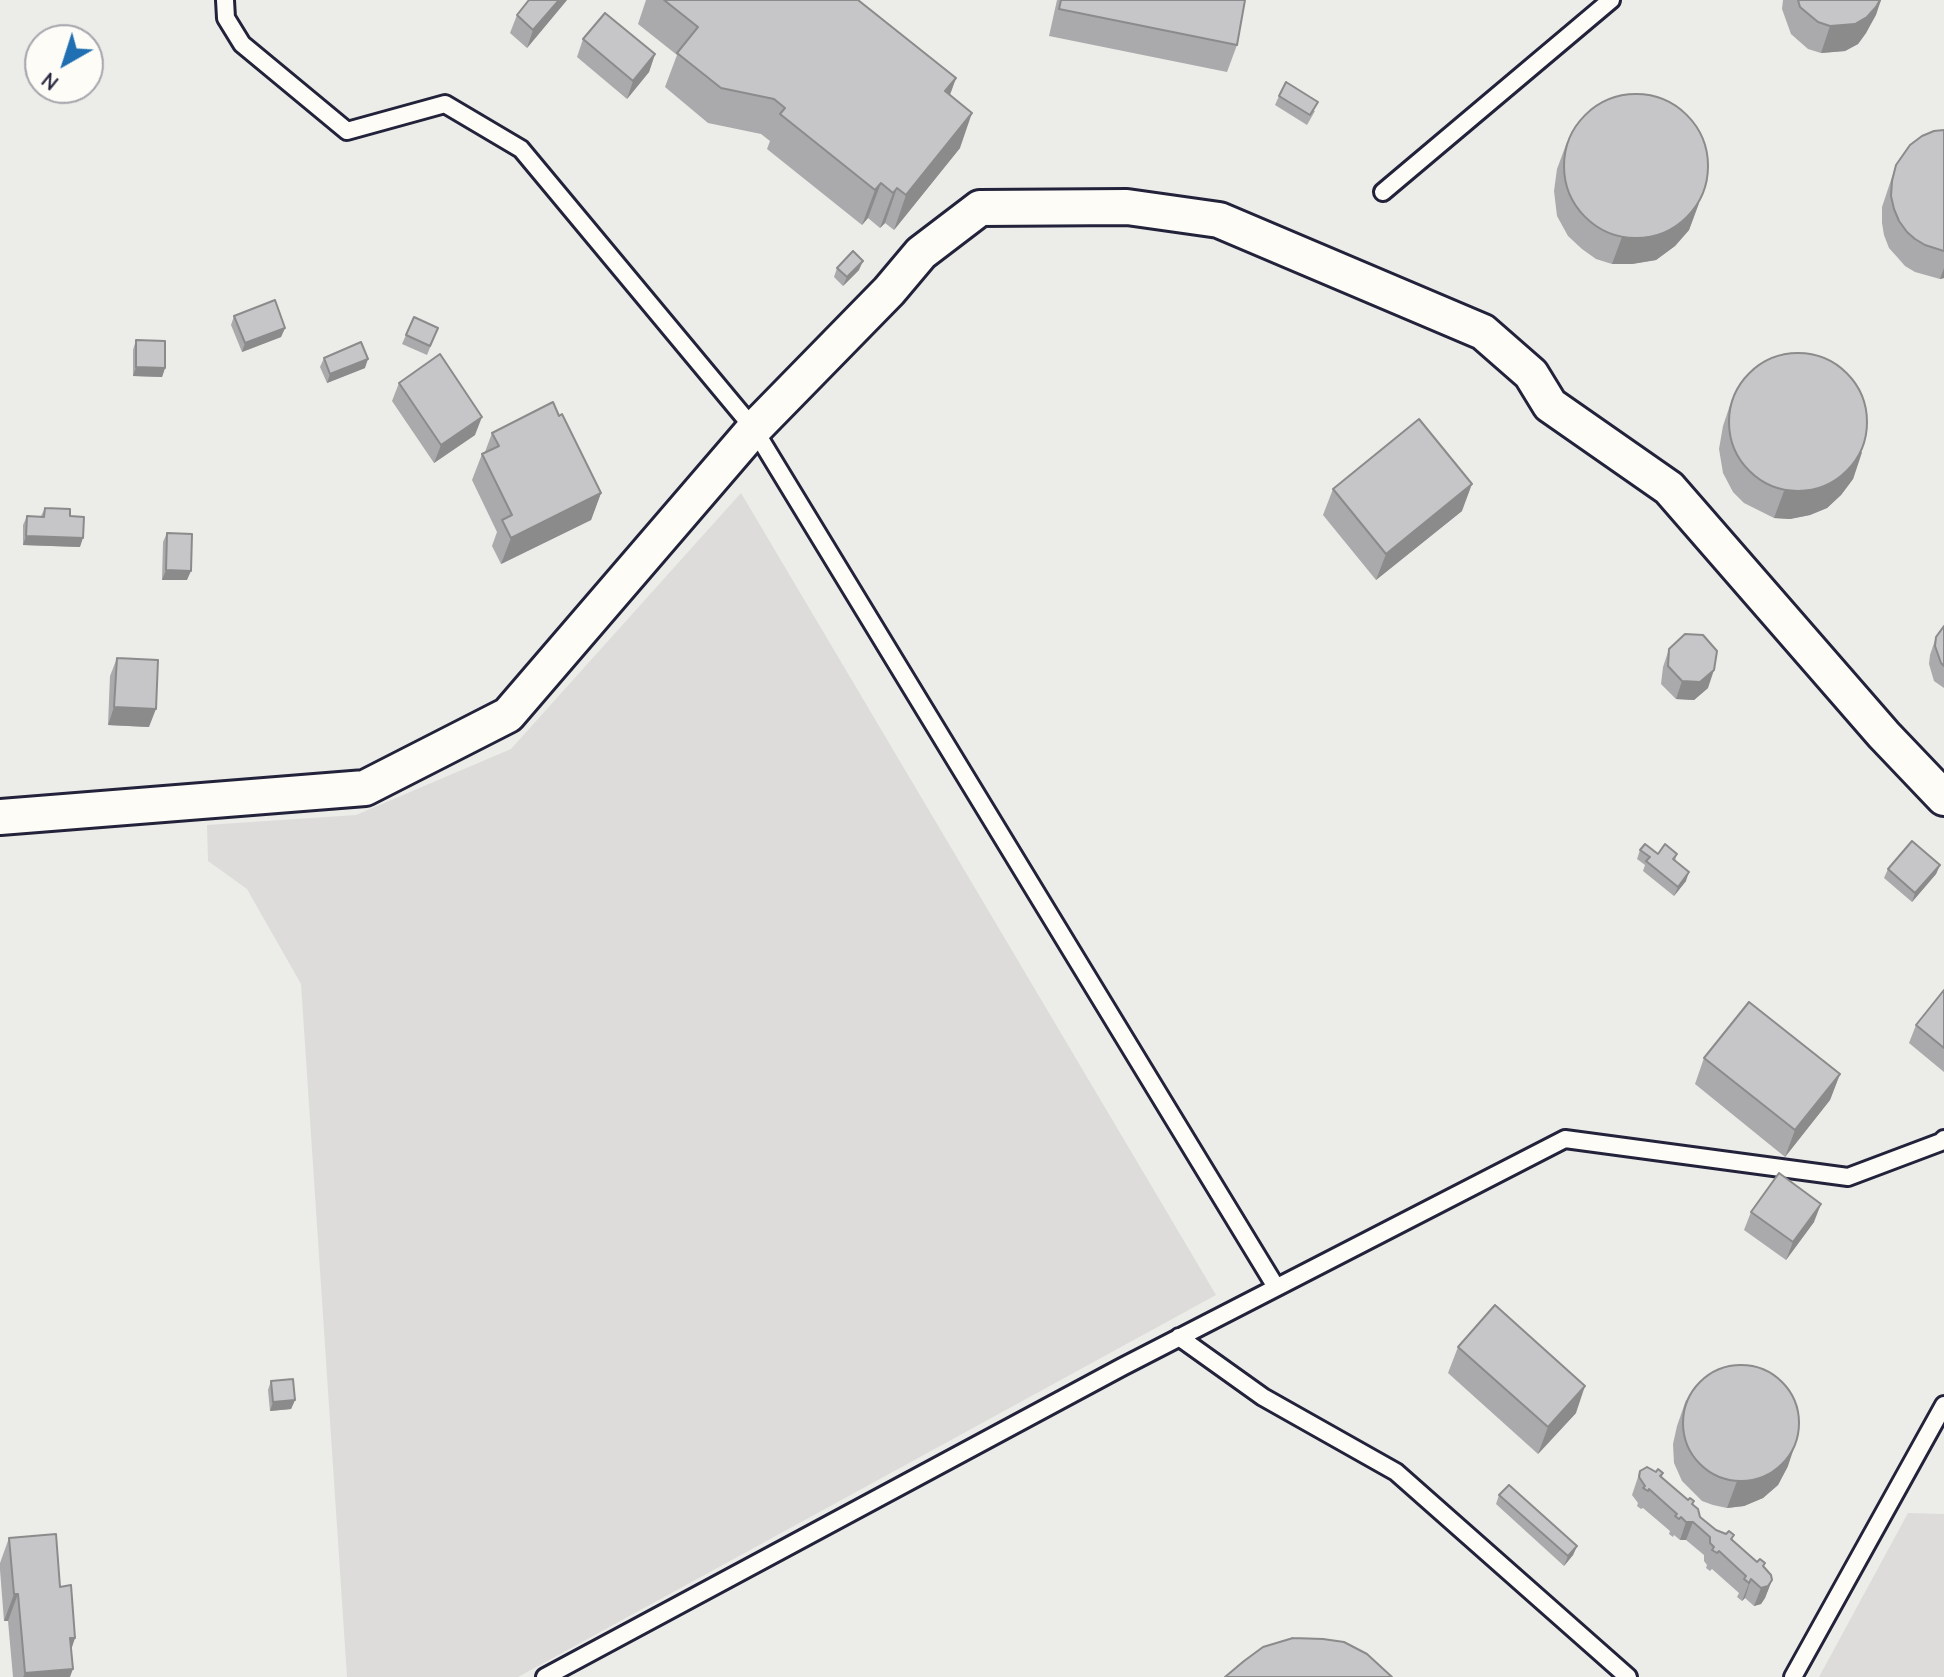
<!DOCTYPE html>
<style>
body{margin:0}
#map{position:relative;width:1944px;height:1677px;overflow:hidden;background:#fdfcf7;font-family:"Comic Neue",sans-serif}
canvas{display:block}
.north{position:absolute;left:24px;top:24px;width:80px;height:80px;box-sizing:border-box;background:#fdfcf7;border:2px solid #a5a5ac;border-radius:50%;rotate:219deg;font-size:22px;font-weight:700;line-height:32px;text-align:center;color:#22223b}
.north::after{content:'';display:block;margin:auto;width:28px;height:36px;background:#1f6fb2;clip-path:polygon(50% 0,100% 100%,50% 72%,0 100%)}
</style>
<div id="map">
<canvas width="1944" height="1677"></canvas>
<div class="north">N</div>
</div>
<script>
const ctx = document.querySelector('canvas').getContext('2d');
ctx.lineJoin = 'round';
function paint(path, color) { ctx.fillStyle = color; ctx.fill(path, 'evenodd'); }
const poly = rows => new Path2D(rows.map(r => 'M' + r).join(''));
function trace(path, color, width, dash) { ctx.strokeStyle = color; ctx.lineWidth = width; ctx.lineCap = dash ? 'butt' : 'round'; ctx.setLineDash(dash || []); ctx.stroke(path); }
const built = poly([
 [0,0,1944,0,1944,1677,0,1677],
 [40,40,88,40,88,88,40,88]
]);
const green = poly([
 [741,493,1216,1295,518,1677,347,1677,301,984,247,889,208,861,207,825,356,815,511,749],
 [1908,1513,1944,1514,1944,1677,1819,1677]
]);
const lane = poly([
 [225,0,226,18,242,44,347,131,445,104,521,149,754,429,1276,1287],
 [1383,192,1611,0],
 [1179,1337,1263,1397,1396,1472,1628,1677],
 [545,1677,1122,1367,1565,1139,1848,1177,1941,1142,1944,1139],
 [1793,1677,1944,1405]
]);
const street = poly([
 [0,817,365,788,508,715,754,429,889,291,921,253,980,208,1127,207,1219,220,1483,332,1531,374,1550,405,1669,488,1884,735,1944,798]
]);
const wall = poly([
 [567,0,527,48,510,33,517,15],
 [646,0,858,0,956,78,950,95,960,148,894,230,885,223,880,228,868,218,862,225,767,149,770,141,761,134,708,123,665,87,677,55,638,24],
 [1057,0,1245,0,1237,45,1227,72,1049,36],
 [1783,0,1881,0,1866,33,1858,44,1845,51,1821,53,1808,49,1791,34,1782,9],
 [583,39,655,54,649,72,627,99,577,57],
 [1279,96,1315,111,1307,125,1275,105],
 [1944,130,1944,278,1940,279,1915,272,1905,266,1898,258,1889,248,1884,235,1882,223,1882,207,1896,165],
 [1567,142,1699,203,1689,230,1675,246,1656,260,1632,264,1612,264,1596,259,1582,249,1568,236,1557,216,1554,191,1557,169],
 [837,268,859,270,843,286,834,277],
 [234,316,285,328,281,337,242,352,231,325],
 [438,328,427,355,402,344,406,335],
 [136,340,165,368,162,377,133,376,133,350],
 [324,358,365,368,327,383,320,367],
 [399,383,475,435,434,463,392,401],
 [1732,399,1862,452,1853,479,1841,495,1827,508,1810,515,1790,519,1774,518,1744,503,1733,492,1723,473,1719,449,1723,426],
 [559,416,601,493,591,520,501,564,492,546,497,532,472,480,482,454,485,452,492,433],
 [1333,489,1462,511,1376,580,1323,515],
 [45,508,70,516,80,547,23,545,23,525,27,516,41,516],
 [167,533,187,580,162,580,163,542],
 [1944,626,1944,688,1934,681,1929,664,1930,655,1936,637],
 [1669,649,1708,688,1694,700,1676,699,1661,684,1663,667],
 [117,658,149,727,108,725,110,676],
 [1640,850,1658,854,1677,854,1675,861,1686,881,1674,896,1643,871,1645,865,1637,859],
 [1940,865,1936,874,1912,902,1884,878,1888,869],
 [1944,990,1944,1072,1909,1043,1916,1025],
 [1704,1058,1840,1074,1830,1100,1785,1157,1695,1084],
 [1751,1212,1814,1222,1786,1260,1744,1230],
 [1458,1347,1576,1413,1538,1454,1448,1373],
 [271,1381,295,1400,291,1409,270,1411,268,1390],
 [1686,1400,1788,1466,1778,1485,1763,1498,1744,1506,1727,1508,1713,1505,1702,1501,1682,1481,1674,1463,1673,1444,1677,1426],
 [1640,1471,1663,1473,1662,1477,1688,1500,1694,1501,1693,1504,1700,1517,1716,1530,1726,1534,1734,1535,1732,1540,1757,1562,1765,1563,1763,1567,1772,1580,1765,1598,1761,1604,1754,1606,1745,1598,1742,1601,1737,1597,1739,1593,1712,1569,1710,1571,1706,1568,1707,1565,1704,1561,1704,1555,1686,1540,1680,1540,1674,1535,1673,1537,1669,1534,1670,1531,1643,1508,1641,1509,1637,1506,1638,1503,1632,1495],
 [1499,1495,1577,1546,1573,1555,1564,1566,1496,1504],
 [9,1538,60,1587,75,1638,71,1649,70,1677,13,1677,8,1621,4,1621,0,1570,0,1563]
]);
const shadedWall = poly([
 [559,0,567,0,527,48,533,30],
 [1880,0,1881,0,1876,15,1866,33,1858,44,1845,51,1821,53,1830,26],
 [655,54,649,72,627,99,633,81],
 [956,78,943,113,945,91],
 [972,113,960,148,894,230,906,195],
 [881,183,868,218,862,225,875,190],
 [897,188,885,223,880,228,893,193],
 [1699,203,1689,230,1675,246,1656,260,1632,264,1612,264,1622,237],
 [863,261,859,270,843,286,847,277],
 [1944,268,1944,278,1940,279],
 [285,328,281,337,242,352,245,343],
 [368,359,365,368,327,383,330,374],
 [136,367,165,368,162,377,133,376],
 [482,417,475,435,434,463,441,445],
 [1862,452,1853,479,1841,495,1827,508,1810,515,1790,519,1774,518,1784,491],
 [1472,484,1462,511,1376,580,1386,554],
 [601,493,591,520,501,564,511,538],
 [26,536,83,538,80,547,23,545],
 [166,570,191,571,187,580,162,580],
 [1714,670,1708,688,1694,700,1676,699,1682,681],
 [114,707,156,709,149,727,108,725],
 [1940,865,1936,874,1912,902,1915,893],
 [1689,872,1686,881,1674,896,1678,887],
 [1840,1074,1830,1100,1785,1157,1795,1130],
 [1821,1204,1814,1222,1786,1260,1793,1242],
 [1585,1386,1576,1413,1538,1454,1548,1427],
 [295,1400,291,1409,270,1411,273,1402],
 [1797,1439,1788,1466,1778,1485,1763,1498,1744,1506,1727,1508,1737,1481],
 [1686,1522,1693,1522,1686,1540,1680,1540],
 [1577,1546,1573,1555,1564,1566,1568,1556],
 [1751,1579,1745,1598,1742,1601,1749,1583],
 [1772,1580,1765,1598,1761,1604,1754,1606,1761,1588],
 [14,1594,18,1594,8,1621,4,1621],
 [70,1638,75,1638,66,1665],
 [73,1669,70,1677,23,1677,25,1673]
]);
const building = poly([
 [529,0,559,0,533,30,517,15,529,0],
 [664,0,858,0,956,78,945,91,972,113,906,195,897,188,893,193,881,183,875,190,780,114,785,108,774,99,721,88,677,53,698,27,664,0],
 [1061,0,1245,0,1237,45,1059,9,1061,0],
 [1798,0,1880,0,1876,7,1867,17,1855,24,1830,26,1818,22,1800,7,1798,0],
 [605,13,655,54,633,81,583,39,605,13],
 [1286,82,1318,102,1310,115,1279,96,1286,82],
 '1564 166a72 72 0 1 1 144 0a72 72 0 1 1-144 0Z',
 [1944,130,1944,251,1925,245,1915,239,1907,232,1899,221,1894,209,1891,196,1892,181,1896,165,1910,145,1922,136,1934,131,1944,130],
 [853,251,863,261,847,277,837,268,853,251],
 [275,300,285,328,245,343,234,316,275,300],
 [414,317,438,328,430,346,406,335,414,317],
 [136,340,165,341,165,368,136,367,136,340],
 [361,342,368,359,330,374,324,358,361,342],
 '1729 422a69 69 0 1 1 138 0a69 69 0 1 1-138 0Z',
 [440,354,482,417,441,445,399,383,440,354],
 [553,402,559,416,562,414,601,493,511,538,502,520,512,515,482,454,499,446,492,433,553,402],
 [1419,419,1472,484,1386,554,1333,489,1419,419],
 [45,508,70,509,70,516,84,517,83,538,26,536,27,516,44,517,45,508],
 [167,533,192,534,191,571,166,570,167,533],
 [1944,626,1944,666,1941,663,1935,646,1936,637,1944,626],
 [1685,634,1703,635,1717,651,1714,670,1700,682,1682,681,1668,666,1669,649,1685,634],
 [117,658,158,660,156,709,114,707,117,658],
 [1912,841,1940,865,1915,893,1888,869,1912,841],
 [1645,844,1658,854,1665,844,1677,854,1673,859,1689,872,1678,887,1646,861,1650,857,1640,850,1645,844],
 [1944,990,1944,1048,1916,1025,1944,990],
 [1749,1002,1840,1074,1795,1130,1704,1058,1749,1002],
 [1779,1173,1821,1204,1793,1242,1751,1212,1779,1173],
 [1495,1305,1585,1386,1548,1427,1458,1347,1495,1305],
 '1683 1423a58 58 0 1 1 116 0a58 58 0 1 1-116 0Z',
 [293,1379,295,1400,273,1402,271,1381,293,1379],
 [1647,1467,1656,1472,1658,1469,1663,1473,1660,1476,1688,1500,1690,1498,1694,1501,1692,1504,1698,1509,1700,1517,1716,1530,1726,1534,1729,1531,1734,1535,1731,1539,1757,1562,1760,1559,1765,1563,1763,1566,1771,1575,1772,1580,1768,1586,1761,1588,1751,1579,1749,1583,1744,1579,1746,1576,1719,1551,1717,1553,1712,1550,1714,1547,1710,1543,1710,1537,1693,1522,1686,1522,1681,1517,1679,1519,1675,1516,1677,1514,1649,1489,1648,1491,1643,1488,1645,1486,1639,1477,1640,1471,1647,1467],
 [1509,1485,1577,1546,1568,1556,1499,1495,1509,1485],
 [56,1534,60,1587,71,1585,75,1638,70,1638,73,1669,25,1673,18,1594,14,1594,9,1538,56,1534],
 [1293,1638,1323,1639,1344,1642,1367,1654,1392,1677,1225,1677,1244,1661,1263,1647,1293,1638]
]);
paint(built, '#ecece9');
paint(green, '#dddcdb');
trace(lane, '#22223b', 22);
trace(street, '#22223b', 40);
trace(lane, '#fdfcf7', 16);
trace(street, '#fdfcf7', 34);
paint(wall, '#aaaaac');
paint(shadedWall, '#8b8b8c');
paint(building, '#c6c6c8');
trace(building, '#8b8b8c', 2);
</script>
